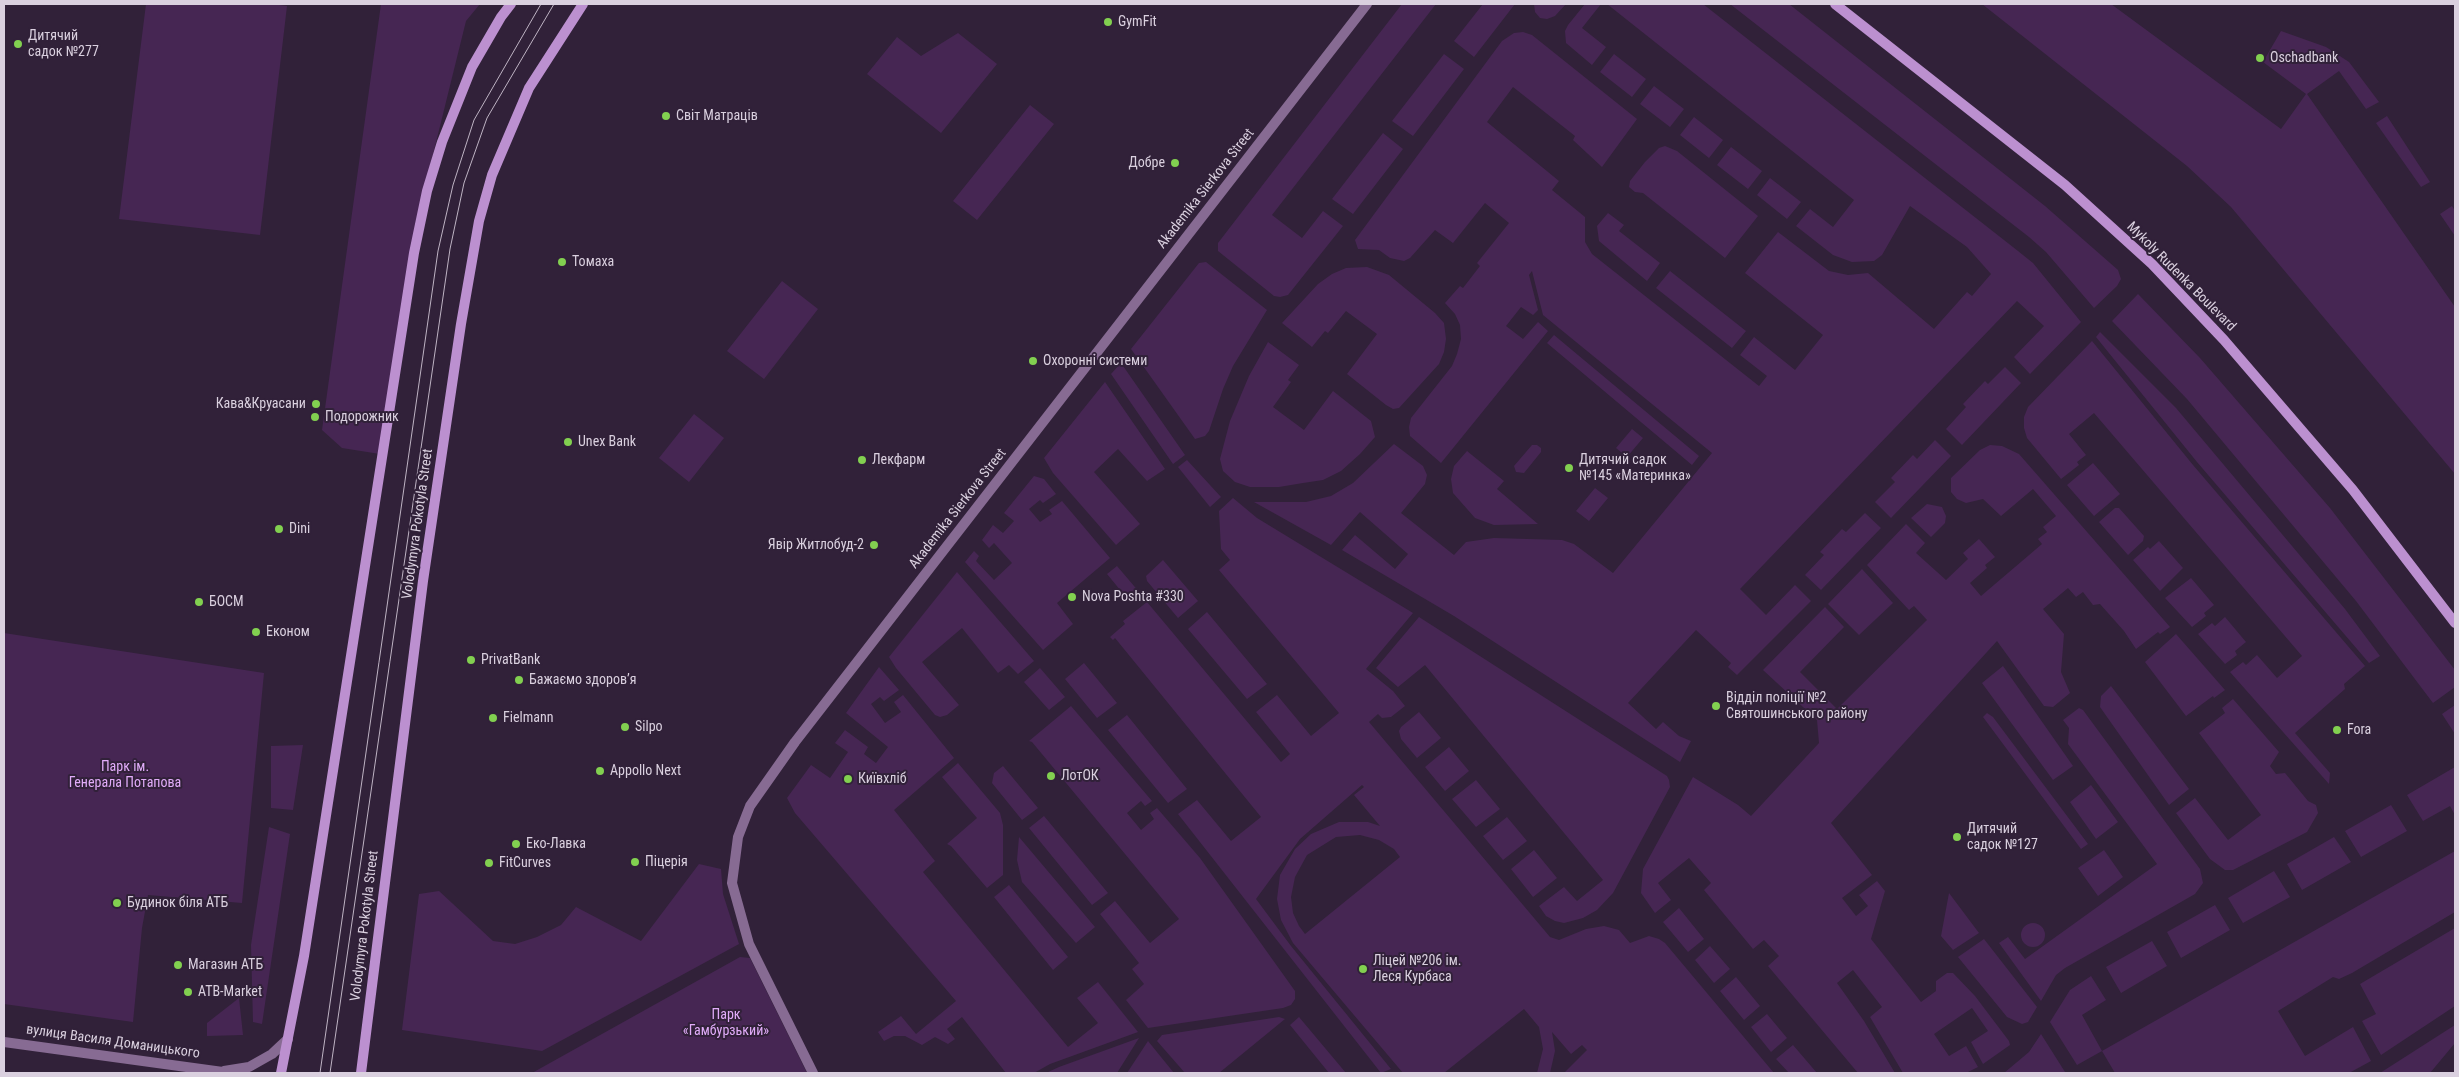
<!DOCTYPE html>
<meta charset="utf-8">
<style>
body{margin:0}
#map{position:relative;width:2459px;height:1077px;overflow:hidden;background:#312139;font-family:"Roboto Condensed",sans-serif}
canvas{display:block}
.frame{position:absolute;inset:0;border:5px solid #dad0df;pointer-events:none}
</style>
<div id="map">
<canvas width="2459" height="1077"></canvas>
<div class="frame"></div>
</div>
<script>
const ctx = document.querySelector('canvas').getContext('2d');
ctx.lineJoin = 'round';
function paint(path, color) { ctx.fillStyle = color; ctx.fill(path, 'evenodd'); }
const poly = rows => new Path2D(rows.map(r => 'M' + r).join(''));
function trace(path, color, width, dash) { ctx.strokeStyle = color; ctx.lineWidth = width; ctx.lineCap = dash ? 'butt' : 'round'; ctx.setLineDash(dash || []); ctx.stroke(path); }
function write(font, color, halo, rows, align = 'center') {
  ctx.font = font + ' "Roboto Condensed",sans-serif'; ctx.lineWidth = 4; ctx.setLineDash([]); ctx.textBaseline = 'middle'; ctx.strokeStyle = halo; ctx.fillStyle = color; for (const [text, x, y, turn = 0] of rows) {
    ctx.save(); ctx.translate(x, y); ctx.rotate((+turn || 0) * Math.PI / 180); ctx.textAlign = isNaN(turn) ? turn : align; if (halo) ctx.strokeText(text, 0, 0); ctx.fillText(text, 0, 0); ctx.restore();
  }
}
const green = poly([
 [146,4,272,4,287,6,260,235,119,219],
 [381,4,480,4,466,21,420,207,380,454,342,448,322,430],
 [1402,4,1436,4,1272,215,1302,238,1323,211,1343,226,1288,295,1280,297,1274,296,1218,251,1218,243],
 [1483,4,1515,4,1474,57,1454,41],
 [1534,4,1566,4,1555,16,1547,19,1540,18,1535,12],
 [1585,4,1601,4,1582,28,1606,47,1592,65,1566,43,1565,31,1568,25],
 [1607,4,1703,4,2018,251,2033,263,2081,322,2030,374,2014,357,2044,326,2017,301,1740,589,1766,615,1795,585,1811,601,1737,675,1728,667,1731,663,1696,630,1628,703,1656,729,1663,722,1679,736,1691,741,1680,762,1454,616,1342,550,1355,535,1395,569,1408,554,1360,512,1331,545,1254,502,1306,502,1331,496,1353,483,1394,444,1423,466,1427,475,1425,484,1401,513,1454,555,1466,542,1494,538,1562,540,1574,544,1613,573,1712,453,1543,315,1532,271,1529,275,1538,310,1533,315,1521,307,1506,326,1523,339,1538,322,1548,331,1441,463,1410,436,1409,427,1411,418,1452,366,1457,354,1461,339,1460,325,1455,314,1445,303,1460,286,1463,288,1480,266,1477,263,1509,223,1485,203,1453,243,1435,230,1410,258,1404,261,1390,258,1379,250,1358,249,1355,240,1502,41,1514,33,1523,32,1532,35,1637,119,1602,167,1573,140,1575,136,1513,87,1487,122,1559,181,1552,190,1585,217,1585,242,1592,254,1759,386,1767,376,1740,355,1754,337,1795,370,1823,335,1745,273,1778,232,1829,271,1848,275,1868,273,1934,329,1967,292,1972,296,1991,274,1967,247,1910,206,1882,255,1874,261,1852,262,1833,255,1796,226,1810,209,1833,227,1854,200],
 [1730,4,1789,4,2045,206,2118,270,2121,279,2117,286,2094,308,2046,252,2029,237],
 [1982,4,2111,4,2281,129,2306,94,2263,62,2281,31,2326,47,2349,62,2379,102,2366,109,2339,71,2307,94,2455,307,2455,474,2231,207,2187,166],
 [958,33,997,64,941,133,867,74,897,37,921,56],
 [1444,54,1464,69,1413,136,1392,121],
 [1614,54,1646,79,1632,97,1600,72],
 [1654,86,1684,109,1670,127,1640,104],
 [1030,105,1054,124,977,220,953,201],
 [2387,116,2430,182,2421,187,2376,123],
 [1694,117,1723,140,1709,158,1680,135],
 [1383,133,1403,149,1353,214,1332,199],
 [1665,146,1677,151,1758,216,1725,258,1643,193,1635,192,1629,187,1630,181,1645,162,1659,148],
 [1731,147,1762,171,1748,189,1717,165],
 [1770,178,1801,202,1787,219,1757,195],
 [2452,206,2455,211,2455,236,2440,214],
 [1608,213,1624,225,1619,231,1660,263,1647,281,1599,241,1597,226],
 [1206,262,1267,310,1233,366,1223,389,1209,431,1205,436,1195,439,1131,349,1199,263],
 [1367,267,1389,275,1435,313,1444,323,1446,339,1444,352,1439,364,1399,408,1393,409,1386,405,1347,374,1377,334,1346,311,1328,333,1325,331,1312,347,1282,323,1318,284,1332,274,1346,268],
 [1670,271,1746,331,1732,348,1656,288],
 [782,281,818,309,764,379,727,351],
 [2138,294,2200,358,2330,508,2455,670,2455,687,2433,703,2356,601,2187,399,2112,321],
 [2100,332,2176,408,2345,609,2380,656,2369,663,2197,462,2096,337],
 [1554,335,1699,456,1692,465,1547,343],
 [2092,341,2193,465,2365,666,2344,684,2345,689,2295,733,2330,773,2329,784,2230,672,2243,662,2246,665,2257,655,2277,678,2302,656,2094,413,2069,434,2086,455,2077,462,2079,465,2061,479,2027,438,2024,428,2024,417,2028,407],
 [1268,342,1299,365,1288,380,1291,382,1273,407,1304,430,1333,391,1371,421,1375,437,1360,454,1341,471,1323,480,1303,483,1279,487,1250,487,1235,482,1223,471,1220,459,1230,421,1249,376],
 [1121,363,1185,455,1173,464,1111,374],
 [2005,367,2021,383,1962,445,1946,429,1966,407,1963,404,1985,381,1988,384],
 [1105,382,1165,469,1147,481,1118,449,1094,472,1140,524,1116,545,1053,473,1044,458],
 [694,414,724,438,689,482,659,458],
 [1632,429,1643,438,1627,457,1616,448],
 [1935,440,1951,456,1891,518,1875,502,1895,482,1891,478,1913,455,1917,459],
 [1532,445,1537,445,1541,448,1541,452,1524,473,1516,472,1514,466],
 [1990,445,2002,446,2019,454,2170,627,2160,634,2158,632,2136,649,2124,631,2100,604,2093,605,2083,592,2076,597,2068,588,2043,609,2064,634,2061,672,2070,693,2053,707,2044,706,1997,641,1831,823,1872,875,1842,898,1856,916,1868,906,1859,895,1877,881,1885,891,1871,939,1921,1002,1936,991,1936,981,1947,973,1953,973,1975,996,2009,1041,2010,1045,1983,1064,1971,1042,1988,1031,1972,1008,1934,1034,1949,1056,1966,1046,1978,1067,1966,1073,1903,1073,1870,1017,1882,1007,1853,970,1837,983,1864,1021,1895,1073,1858,1073,1768,966,1779,956,1764,940,1753,949,1704,890,1711,883,1689,858,1658,883,1671,900,1655,913,1641,893,1643,869,1693,777,1738,805,1751,816,1819,743,1817,720,1763,670,1825,607,1844,627,1800,672,1837,709,1927,620,1914,606,1909,610,1867,565,1906,524,1925,543,1916,553,1946,580,1968,559,1963,553,1979,539,1995,557,1985,565,1987,568,1970,583,1981,596,2042,544,2038,539,2047,532,2043,527,2056,516,2033,489,2001,516,1983,499,1966,503,1957,499,1951,492,1951,478,1980,450],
 [1467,451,1504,481,1497,489,1538,524,1494,525,1475,518,1453,493,1451,479,1454,466],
 [1187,460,1221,497,1210,507,1178,467],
 [2093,463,2120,494,2094,516,2067,485],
 [1034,476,1044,479,1056,494,1043,503,1040,500,1029,509,1040,522,1052,514,1049,510,1062,501,1110,558,1057,603,1073,624,1043,650,965,562,974,551,979,556,976,561,994,580,1012,563,994,543,989,548,982,540,993,525,1003,533,1014,521,1004,513],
 [1595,488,1608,498,1589,521,1576,511],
 [1233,498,1257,518,1413,613,1366,669,1393,691,1405,706,1391,717,1382,718,1378,714,1369,722,1550,937,1559,940,1586,929,1604,926,1619,930,1630,943,1649,936,1659,939,1665,943,1774,1073,1564,1073,1587,1050,1582,1045,1571,1054,1552,1032,1555,1051,1550,1073,1537,1073,1543,1049,1539,1027,1524,1009,1444,1073,1403,1073,1293,943,1281,920,1277,899,1280,875,1295,849,1311,834,1339,822,1368,822,1380,826,1354,795,1364,787,1362,785,1300,839,1256,899,1291,946,1391,1069,1381,1073,1178,814,1197,800,1231,841,1261,817,1115,638,1113,640,1110,637,1125,624,1123,621,1147,602,1281,762,1290,754,1256,712,1277,695,1311,736,1339,713,1219,570,1230,560,1221,549,1219,511],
 [1360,835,1379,840,1394,849,1400,857,1305,934,1299,926,1293,913,1291,897,1295,877,1307,855,1336,837],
 [1927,504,1942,507,1946,516,1945,523,1931,537,1911,518],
 [2115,508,2119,508,2144,536,2143,541,2128,555,2099,522],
 [1865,513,1881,528,1821,590,1805,575,1824,555,1820,552,1842,529,1846,532],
 [2159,541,2183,568,2160,591,2133,560,2148,547,2150,549],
 [1163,560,1198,601,1178,618,1147,581,1146,576],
 [1117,566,1140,593,1130,602,1107,574],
 [1862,569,1893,603,1859,635,1828,604],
 [957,572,1034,661,1018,674,1009,665,998,673,962,628,922,662,959,705,947,715,940,717,935,715,896,668,889,657],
 [2191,578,2214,605,2204,613,2206,616,2192,627,2165,598],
 [1207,612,1267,684,1247,699,1188,629],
 [1419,617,1667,776,1669,780,1670,787,1613,893,1597,910,1583,918,1564,923,1555,921,1546,916,1539,906,1564,887,1577,901,1603,880,1425,665,1398,687,1376,668],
 [2225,617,2246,642,2235,651,2237,655,2225,664,2198,634,2212,623,2215,626],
 [4,633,264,673,242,903,148,895,142,928,133,1022,4,1004],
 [2176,634,2225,690,2214,698,2213,696,2186,716,2145,662],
 [1084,663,1117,703,1097,718,1065,679],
 [2003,666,2073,766,2053,780,1982,683],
 [879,667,899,690,884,701,880,697,871,704,885,723,901,712,894,702,903,695,954,758,894,810,935,861,923,872,1068,1047,1098,1023,1077,998,1098,982,1138,1032,1050,1064,1034,1073,1006,1073,962,1017,947,1029,955,1039,948,1044,935,1037,922,1045,905,1036,894,1036,884,1041,878,1032,901,1016,916,1034,956,1001,795,813,787,798,811,765,830,778,848,752,835,743,845,730,868,747,864,754,876,763,888,747,846,713],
 [1040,668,1065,697,1049,710,1024,682],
 [2111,686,2189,789,2169,805,2100,707,2101,696],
 [2233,699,2279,752,2270,766,2276,774,2285,773,2308,801,2316,805,2318,813,2307,832,2233,870,2225,870,2210,859,2176,813,2195,798,2228,840,2261,815,2199,733,2225,713,2222,708],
 [2455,705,2455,734,2442,714],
 [1071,706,1152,801,1145,806,1141,801,1127,813,1141,830,1154,819,1150,813,1157,808,1200,858,1295,991,1295,999,1291,1005,1283,1008,1148,1028,1126,1000,1144,984,1132,969,1139,963,1100,914,1115,901,1150,943,1179,919,1032,742,1029,741],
 [2079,708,2083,710,2200,869,2203,883,2195,894,2065,968,2056,975,2041,1001,1999,943,2008,937,2025,959,2157,864,2068,744,2069,728,2063,720],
 [1419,712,1441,738,1417,758,1401,739,1399,731,1401,727],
 [1987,713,1993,717,2088,844,2081,849,1983,717],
 [1127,715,1187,789,1168,803,1108,730],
 [303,745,293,810,271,808,271,746],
 [1449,747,1469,771,1445,791,1425,767],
 [958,763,1000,813,1003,825,1003,875,987,888,951,846,947,844,977,818,942,777],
 [1003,766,1038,808,1022,820,992,783,994,773],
 [2455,767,2455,815,2450,806,2423,821,2407,795],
 [1476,780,1500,809,1476,827,1452,799],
 [2091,785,2118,822,2096,839,2070,802],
 [2391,805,2407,831,2361,857,2345,831],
 [1044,816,1108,893,1092,905,1029,828],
 [1507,817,1527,841,1503,860,1483,836],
 [269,827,290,834,262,1024,253,1022,251,945],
 [1019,837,1095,927,1076,943,1022,882,1017,860],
 [2334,837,2351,862,2302,890,2287,864],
 [1534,850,1557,878,1533,897,1511,869],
 [2104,850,2123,877,2098,896,2078,868],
 [2455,851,2455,912,2352,973,2339,979,2333,977,2278,1011,2305,1056,2353,1027,2371,1061,2349,1073,2115,1073,2102,1051,2077,1065,2050,1022,2070,990,2091,976,2106,1000,2082,1015,2102,1051],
 [699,864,721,869,723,894,739,944,542,1051,402,1030,419,894,439,891,493,941,515,944,537,937,561,925,576,907,641,941],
 [2274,871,2290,897,2243,923,2228,898],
 [1009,885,1068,957,1053,970,994,897],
 [1949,893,1979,933,1953,950,1941,936],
 [2215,905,2230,930,2181,958,2167,932],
 [1679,908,1704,939,1688,952,1663,922],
 '2021 935a12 12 0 1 1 24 0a12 12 0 1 1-24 0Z',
 [2455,928,2455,1006,2381,1055,2362,1021,2376,1014,2360,984],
 [1984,939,2037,1007,2028,1022,2022,1024,2007,1017,1958,957],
 [2152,941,2167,966,2121,993,2106,967],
 [1710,946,1730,969,1714,983,1695,960],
 [740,957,750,958,807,1073,532,1073],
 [1736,977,1760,1006,1744,1020,1720,991],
 [239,998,243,1035,207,1036,207,1023],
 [1767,1014,1787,1038,1771,1052,1751,1027],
 [1279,1017,1285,1019,1219,1073,1185,1073,1157,1041,1162,1035],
 [1299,1017,1346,1073,1329,1073,1290,1025],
 [2455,1025,2455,1043,2430,1073,2380,1073],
 [2041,1034,2065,1072,2004,1073,2029,1052],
 [1139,1038,1117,1073,1046,1073,1059,1067],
 [1148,1041,1174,1073,1127,1073],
 [1793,1045,1817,1073,1789,1073,1776,1059]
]);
const street = poly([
 [4,1042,230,1073],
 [224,1071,249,1067,272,1054,288,1039],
 [813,1073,749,944,732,883,738,837,750,806,795,742,1367,4]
]);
const secondary = poly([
 [1835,4,2065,185,2152,264,2224,340,2353,490,2455,623],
 [281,1073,304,956,414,253,427,191,442,142,472,67,501,17,511,4],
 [361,1073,423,581,461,324,479,221,492,175,529,88,583,4]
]);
const tram = poly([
 [320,1073,438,251,453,185,474,120,541,4],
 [330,1073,450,249,464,183,487,118,554,4]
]);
const markers = [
 [1108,22,5,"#82d050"],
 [18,44,5,"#82d050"],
 [2260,58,5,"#82d050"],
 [666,116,5,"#82d050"],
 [1175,163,5,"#82d050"],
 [562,262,5,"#82d050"],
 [1033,361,5,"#82d050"],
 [316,404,5,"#82d050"],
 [315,417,5,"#82d050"],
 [568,442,5,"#82d050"],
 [862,460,5,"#82d050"],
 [1569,468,5,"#82d050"],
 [279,529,5,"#82d050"],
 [874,545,5,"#82d050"],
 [1072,597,5,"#82d050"],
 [199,602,5,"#82d050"],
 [256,632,5,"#82d050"],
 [471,660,5,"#82d050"],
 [519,680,5,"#82d050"],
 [1716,706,5,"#82d050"],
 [493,718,5,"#82d050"],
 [625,727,5,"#82d050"],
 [2337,730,5,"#82d050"],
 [600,771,5,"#82d050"],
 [1051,776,5,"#82d050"],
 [848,779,5,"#82d050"],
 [1957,837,5,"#82d050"],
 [516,844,5,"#82d050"],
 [635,862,5,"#82d050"],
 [489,863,5,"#82d050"],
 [117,903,5,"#82d050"],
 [178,965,5,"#82d050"],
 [1363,969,5,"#82d050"],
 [188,992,5,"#82d050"]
];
const poiNames = [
 ["GymFit",1118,22],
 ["Дитячий",28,36],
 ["садок №277",28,52],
 ["Oschadbank",2270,58],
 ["Світ Матраців",676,116],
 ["Добре",1165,163,"right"],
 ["Томаха",572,262],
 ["Охоронні системи",1043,361],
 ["Кава&Круасани",306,404,"right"],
 ["Подорожник",325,417],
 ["Unex Bank",578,442],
 ["Лекфарм",872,460],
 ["Дитячий садок",1579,460],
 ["№145 «Материнка»",1579,476],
 ["Dini",289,529],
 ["Явір Житлобуд-2",864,545,"right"],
 ["Nova Poshta #330",1082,597],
 ["БОСМ",209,602],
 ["Економ",266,632],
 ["PrivatBank",481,660],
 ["Бажаємо здоровʼя",529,680],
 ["Відділ поліції №2",1726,698],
 ["Святошинського району",1726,714],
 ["Fielmann",503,718],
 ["Silpo",635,727],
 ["Fora",2347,730],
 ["Appollo Next",610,771],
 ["ЛотОК",1061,776],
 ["Київхліб",858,779],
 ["Дитячий",1967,829],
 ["садок №127",1967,845],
 ["Еко-Лавка",526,844],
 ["Піцерія",645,862],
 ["FitCurves",499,863],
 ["Будинок біля АТБ",127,903],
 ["Ліцей №206 ім.",1373,961],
 ["Леся Курбаса",1373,977],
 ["Магазин АТБ",188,965],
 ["ATB-Market",198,992]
];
const streetNames = [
 ["Akademika Sierkova Street",1206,189,-52],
 ["Mykoly Rudenka Boulevard",2181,277,45],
 ["Akademika Sierkova Street",958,509,-52],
 ["Volodymyra Pokotyla Street",418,524,-82],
 ["Volodymyra Pokotyla Street",365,926,-83],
 ["вулиця Василя Доманицького",113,1042,8]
];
const parkNames = [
 ["Парк ім.",125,767],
 ["Генерала Потапова",125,783],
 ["Парк",726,1015],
 ["«Гамбурзький»",726,1031]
];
paint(green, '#462653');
trace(street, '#876b93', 10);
trace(secondary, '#bc90d0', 10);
trace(tram, '#bfb4c4', 1);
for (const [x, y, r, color] of markers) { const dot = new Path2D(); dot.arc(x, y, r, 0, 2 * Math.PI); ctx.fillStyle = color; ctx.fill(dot); trace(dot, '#312139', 2); }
write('14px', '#dad0df', '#312139', poiNames, 'left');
write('14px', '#dad0df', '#312139', streetNames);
write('14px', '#e1acf9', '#312139', parkNames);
</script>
